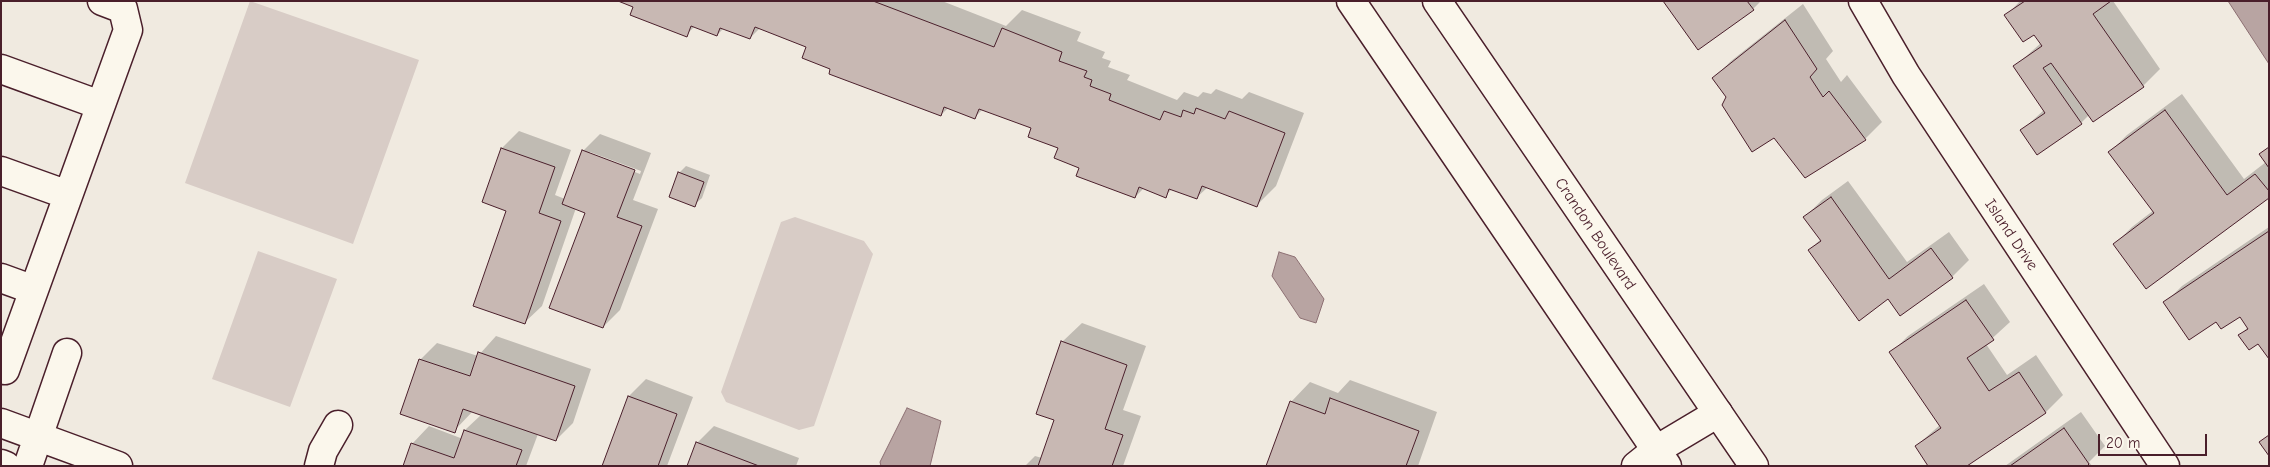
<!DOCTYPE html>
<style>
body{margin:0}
#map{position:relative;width:2270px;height:467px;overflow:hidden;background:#f0eae0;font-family:"Comic Neue",sans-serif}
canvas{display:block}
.frame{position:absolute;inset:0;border:2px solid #4a1f2b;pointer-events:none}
.scale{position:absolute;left:2098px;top:434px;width:109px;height:22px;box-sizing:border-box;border:2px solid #4a1f2b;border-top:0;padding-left:6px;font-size:15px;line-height:18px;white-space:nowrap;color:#4a1f2b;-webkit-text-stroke:4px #fbf7ec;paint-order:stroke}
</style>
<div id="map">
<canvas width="2270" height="467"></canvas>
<div class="frame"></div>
<div class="scale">20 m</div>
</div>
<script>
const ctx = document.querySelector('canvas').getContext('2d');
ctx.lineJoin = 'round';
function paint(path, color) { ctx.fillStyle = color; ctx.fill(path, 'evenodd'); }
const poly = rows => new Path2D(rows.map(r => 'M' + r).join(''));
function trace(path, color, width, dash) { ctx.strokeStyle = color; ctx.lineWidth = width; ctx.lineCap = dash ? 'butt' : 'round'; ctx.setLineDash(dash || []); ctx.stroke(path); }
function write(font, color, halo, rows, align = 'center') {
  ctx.font = font + ' "Comic Neue",sans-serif'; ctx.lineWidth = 4; ctx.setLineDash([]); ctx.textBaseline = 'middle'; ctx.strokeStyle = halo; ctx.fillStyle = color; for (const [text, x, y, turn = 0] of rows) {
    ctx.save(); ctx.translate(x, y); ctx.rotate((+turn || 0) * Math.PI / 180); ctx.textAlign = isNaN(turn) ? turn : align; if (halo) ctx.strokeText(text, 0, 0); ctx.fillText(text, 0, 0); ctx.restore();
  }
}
const green = poly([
 [250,1,419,60,353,244,185,183],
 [795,217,864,241,873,254,814,426,799,430,726,402,721,392,781,222],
 [258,251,337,279,290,407,212,379]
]);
const water = poly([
 [2228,1,2269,1,2269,64,2228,1],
 [1279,252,1295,257,1324,299,1316,323,1300,318,1272,276,1279,252],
 [907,408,941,421,930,466,881,466,880,462,907,408]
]);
const shadow = poly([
 [622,1,942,1,1006,26,1022,10,1081,32,1077,41,1105,52,1102,58,1111,61,1108,67,1130,75,1127,80,1177,100,1184,92,1198,97,1203,92,1211,94,1216,89,1242,99,1249,92,1304,113,1276,186,1257,205,1208,187,1196,198,1172,189,1165,196,1144,188,1135,197,1080,167,1059,147,1033,128,983,109,974,118,948,108,941,115,832,68,808,46,760,28,750,38,724,28,717,35,695,26,686,35],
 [1665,1,1761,1,1753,9],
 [2020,1,2113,1,2160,69,2143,86,2093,121,2089,115,2081,123,2022,130,2044,110,2014,67,2041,43,2035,33,2006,16],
 [1803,4,1833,51,1826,59,1841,82,1847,75,1882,122,1865,139,1774,136,1728,97,1714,78,1731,61],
 [2182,94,2244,179,2266,162,2261,154,2267,148,2267,150,2269,149,2269,197,2115,244,2132,227,2154,210,2110,152,2127,135],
 [519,131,571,150,555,195,565,199,583,151,600,134,651,153,633,200,658,209,620,310,603,327,587,212,576,208,542,306,524,323,508,210,484,201,502,148],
 [590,152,641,171,640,174,590,155],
 [686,166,710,175,702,198,694,205,679,173],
 [1848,181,1907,262,1949,232,1969,260,1952,277,1888,297,1809,250,1821,239,1805,217,1822,200],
 [2269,227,2269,357,2258,342,2240,335,2248,327,2240,315,2216,320,2165,303,2182,286],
 [1984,284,2010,322,1986,344,2007,375,2036,355,2063,395,2046,412,1965,466,1916,446,1940,425,1891,353,1908,336],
 [1082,323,1146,346,1123,410,1141,416,1123,466,1025,466,1035,456,1042,458,1056,420,1062,342],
 [496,336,591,369,573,423,556,440,538,434,526,466,404,466,412,444,429,426,463,439,465,430,482,414,473,411,454,431,420,360,437,343,478,356],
 [646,379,693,397,667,466,603,466,629,396],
 [1350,380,1437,412,1418,466,1268,466,1291,402,1310,382,1338,393],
 [2081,412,2105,446,2089,462,2092,466,2005,466],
 [714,426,799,458,796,466,688,466,697,443]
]);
const building = poly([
 [618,1,873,1,994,47,1002,28,1062,52,1059,61,1087,71,1084,77,1092,80,1090,86,1111,94,1109,100,1160,120,1164,111,1181,117,1183,110,1194,114,1196,108,1225,119,1229,111,1285,133,1257,207,1202,186,1197,199,1169,189,1166,198,1139,187,1135,198,1076,176,1079,168,1054,158,1058,148,1028,137,1031,128,979,109,975,119,944,107,941,116,829,74,830,69,802,58,806,47,755,27,750,39,720,28,717,36,691,26,687,37,630,15,633,7,618,1],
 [1663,1,1747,1,1754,10,1698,50,1663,1],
 [2025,1,2111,1,2093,14,2144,87,2093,122,2051,63,2043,68,2082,124,2037,155,2020,130,2045,113,2013,66,2042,46,2034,35,2023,42,2004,15,2025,1],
 [1785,20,1817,69,1810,77,1823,97,1829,91,1866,140,1805,178,1774,138,1752,152,1722,105,1726,97,1712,78,1785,20],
 [2165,110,2227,195,2255,174,2269,191,2269,198,2146,289,2113,244,2154,213,2108,152,2165,110],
 [2269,147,2269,168,2259,154,2269,147],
 [501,148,555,167,539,213,561,221,525,324,473,306,506,211,482,202,501,148],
 [582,150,635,170,617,217,642,226,603,328,549,308,585,213,562,204,582,150],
 [678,172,704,182,695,207,669,197,678,172],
 [1831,197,1889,279,1931,248,1953,278,1900,316,1888,299,1859,321,1808,250,1821,241,1803,217,1831,197],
 [2269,231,2269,359,2258,344,2249,350,2238,335,2248,329,2240,317,2221,329,2216,322,2189,340,2163,302,2269,231],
 [1966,300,1994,340,1967,358,1989,391,2019,372,2046,413,1967,466,1928,466,1915,446,1941,428,1889,352,1966,300],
 [1061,341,1127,365,1105,429,1123,435,1112,466,1038,466,1054,420,1036,414,1061,341],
 [478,352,575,386,556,441,463,409,455,433,400,414,419,359,470,376,478,352],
 [628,396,677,414,658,466,602,466,628,396],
 [1330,398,1419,431,1406,466,1266,466,1290,401,1325,414,1330,398],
 [2064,428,2089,464,2087,466,2010,466,2064,428],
 [464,430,522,450,516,466,403,466,411,443,454,458,464,430],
 [2269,435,2269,456,2259,442,2269,435],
 [696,442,759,466,687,466,696,442]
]);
const minor = poly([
 [1863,1,1906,75,2165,466],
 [1,69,100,105],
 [1,171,68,195],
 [1,278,34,290],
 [1,368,5,370,128,30,123,9,102,1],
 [1,423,118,466],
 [1,464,6,466],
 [28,466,67,353],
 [319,466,323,451,338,425],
 [1636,466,1656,450,1718,413]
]);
const major = poly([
 [1351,1,1667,466],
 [1437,1,1754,466]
]);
const streetNames = [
 ["Crandon Boulevard",1595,234,56],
 ["Island Drive",2011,235,56]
];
paint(green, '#d8ccc6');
paint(water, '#b8a4a2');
trace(water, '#8c6f72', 1);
paint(shadow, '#0003');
paint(building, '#c8b8b3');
trace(building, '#4a1f2b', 1);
trace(minor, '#4a1f2b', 31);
trace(major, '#4a1f2b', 31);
trace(minor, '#fbf7ec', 28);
trace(major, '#fbf7ec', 28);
write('16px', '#4a1f2b', '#fbf7ec', streetNames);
</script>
